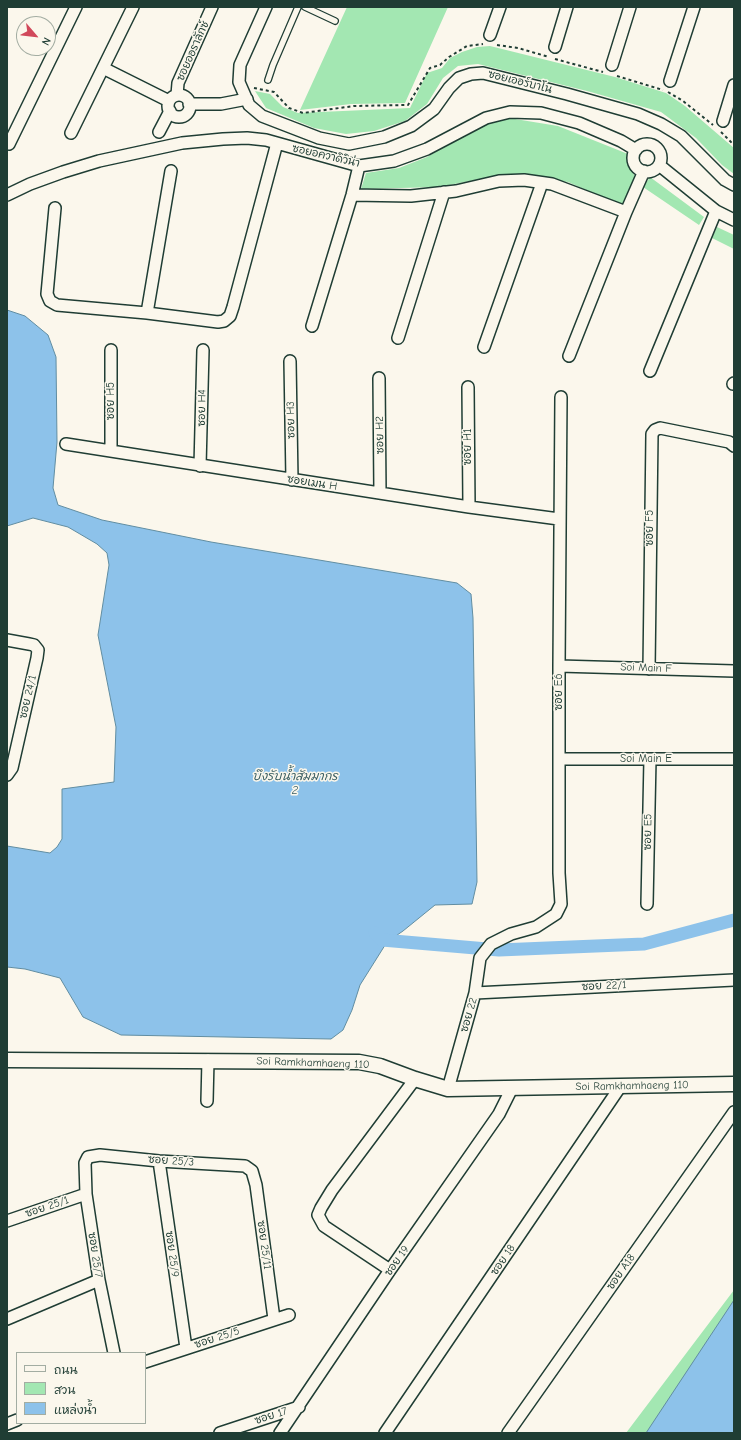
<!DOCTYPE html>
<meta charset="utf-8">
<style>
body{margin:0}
#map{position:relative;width:741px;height:1440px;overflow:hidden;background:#fbf7ec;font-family:"Comic Neue","Playpen Sans Thai",sans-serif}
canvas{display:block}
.frame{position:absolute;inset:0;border:8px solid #1f3d34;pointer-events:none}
.legend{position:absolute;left:16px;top:1352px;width:130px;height:72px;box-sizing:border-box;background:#fbf7ec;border:1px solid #a3ada2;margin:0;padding:5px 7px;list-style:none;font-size:12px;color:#1f3d34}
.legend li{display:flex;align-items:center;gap:8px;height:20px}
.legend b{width:20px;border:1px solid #a3ada2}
.north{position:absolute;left:16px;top:16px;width:40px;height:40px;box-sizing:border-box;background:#fbf7ec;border:1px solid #a3ada2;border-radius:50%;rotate:118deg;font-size:11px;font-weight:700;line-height:16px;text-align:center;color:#1f3d34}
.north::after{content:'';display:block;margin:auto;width:14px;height:18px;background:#d1495b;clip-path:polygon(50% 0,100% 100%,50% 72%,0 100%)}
</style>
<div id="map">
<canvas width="741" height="1440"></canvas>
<div class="frame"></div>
<ul class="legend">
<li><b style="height:5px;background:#fbf7ec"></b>ถนน</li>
<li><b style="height:11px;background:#a3e7b2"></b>สวน</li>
<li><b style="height:11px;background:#8dc2ea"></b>แหล่งน้ำ</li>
</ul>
<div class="north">N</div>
</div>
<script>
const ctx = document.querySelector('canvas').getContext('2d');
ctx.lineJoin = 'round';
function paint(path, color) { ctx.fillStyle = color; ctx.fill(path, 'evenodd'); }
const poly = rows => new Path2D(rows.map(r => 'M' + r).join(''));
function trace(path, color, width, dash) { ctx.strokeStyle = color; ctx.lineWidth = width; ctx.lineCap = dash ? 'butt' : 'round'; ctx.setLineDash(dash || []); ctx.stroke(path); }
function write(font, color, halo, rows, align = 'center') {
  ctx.font = font + ' "Comic Neue","Playpen Sans Thai",sans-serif'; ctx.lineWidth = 3; ctx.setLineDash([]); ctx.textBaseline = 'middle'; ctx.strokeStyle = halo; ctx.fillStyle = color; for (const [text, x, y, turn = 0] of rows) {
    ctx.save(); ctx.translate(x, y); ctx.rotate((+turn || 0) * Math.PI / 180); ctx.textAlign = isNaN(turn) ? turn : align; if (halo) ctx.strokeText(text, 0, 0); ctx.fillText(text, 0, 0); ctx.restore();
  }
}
const green = poly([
 [347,7,448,7,405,103,351,104,300,110],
 [490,46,615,77,666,93,685,106,734,148,734,174,722,165,696,138,661,112,587,91,478,64,458,66,443,78,427,104,405,121,374,131,346,134,314,128,266,108,255,91,270,94,283,107,298,113,410,108,427,73,442,68,450,58,462,52,477,47],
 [509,118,558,126,628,154,631,169,637,180,622,206,568,182,506,174,439,187,361,189,366,173,399,168,427,157,481,125],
 [650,177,704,217,699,225,643,187],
 [717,227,734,235,734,249,712,238],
 [734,1290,734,1433,626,1433]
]);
const water = poly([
 [7,310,25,316,48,335,56,357,57,442,53,488,58,505,102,520,211,542,457,583,471,594,473,618,477,882,472,904,435,905,403,931,387,942,360,985,352,1010,343,1030,331,1039,121,1035,83,1017,60,978,25,969,7,967,7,846,50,853,57,847,62,839,62,789,114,782,116,727,98,635,109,565,107,553,97,544,68,527,33,518,7,526,7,310],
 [734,1300,734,1433,646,1433,734,1300]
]);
const canal = poly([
 [375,933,382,940,499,950,644,944,734,920]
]);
const path = poly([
 [497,45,518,48,549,57],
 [555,59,603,72],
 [617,76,663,90],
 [254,88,274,92,289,108,303,113,354,106,408,105,430,68,440,65,449,57,467,46,483,44],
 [668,92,683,101,713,125],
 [721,132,734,145]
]);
const service = poly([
 [305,7,335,21],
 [268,80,273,65,298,7]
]);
const minor = poly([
 [266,7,240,65,239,82,249,105,262,116,319,138,349,144,384,137,411,126,434,109,449,88,459,78,471,74,483,73,567,94,638,114,661,124,681,136,725,180,734,185],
 [490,35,500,7],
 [555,47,567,7],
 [612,65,630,7],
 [103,68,169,101],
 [670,81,694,7],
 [177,95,178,83,212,7],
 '168 106a11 11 0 1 1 22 0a11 11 0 1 1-22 0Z',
 [189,104,221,104,247,99],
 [723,121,734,85],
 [159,132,170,111],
 [71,133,133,7],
 [7,143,9,144,76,7],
 '633 158a14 14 0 1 1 28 0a14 14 0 1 1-28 0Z',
 [659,165,716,211,734,220],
 [7,195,30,184,63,172,99,161,182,143,223,139,247,138,266,140,359,166,394,161,427,149,486,118,510,112,541,113,579,123,621,141,636,150],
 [352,195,411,196,456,191,499,181,524,180,552,184,626,212],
 [55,208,47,294,50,301,57,305,147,313,218,322,224,321,230,316,233,307,277,143],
 [147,313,171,171],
 [312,326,352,195,359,166],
 [398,338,444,192],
 [484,347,542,183],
 [111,350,111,451],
 [569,356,626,212,644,171],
 [290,361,292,480],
 [650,371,716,211],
 [379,378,380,493],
 [733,384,734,383],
 [468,387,469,507],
 [66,444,469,507,559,519],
 [200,466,203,350],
 [7,640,29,644,34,645,38,650,37,658,12,768,7,775],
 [559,666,734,671],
 [649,669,652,434,655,430,660,428,729,442,734,446],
 [559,759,734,759],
 [647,904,650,759],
 [475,993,734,980],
 [448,1089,475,993,480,958,491,944,511,934,536,927,556,914,561,904,559,873,559,666,561,397],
 [207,1101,208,1060],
 [159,1161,186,1348],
 [7,1221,86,1194],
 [390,1270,324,1226,318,1215,321,1208,332,1190,415,1079],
 [7,1319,99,1280],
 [114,1353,99,1280,86,1194,85,1163,88,1157,100,1155,159,1161,245,1166,252,1171,256,1185,274,1319],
 [145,1362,289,1315],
 [7,1424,17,1420],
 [220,1433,299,1407],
 [280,1433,390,1270,499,1114,512,1088],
 [385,1433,620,1087],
 [508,1433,734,1112]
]);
const tertiary = poly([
 [7,1060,359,1062,380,1066,415,1079,448,1089,734,1084]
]);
const streetNames = [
 ["ซอยออราลักซ์",193,51,-66],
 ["ซอยเออร์บาโน",520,82,14],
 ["ซอยอควาดิวิน่า",326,156,13],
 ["ซอย H5",111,401,-90],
 ["ซอย H4",202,408,-89],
 ["ซอย H3",291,420,-91],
 ["ซอย H2",380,435,-91],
 ["ซอย H1",468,447,-90],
 ["ซอยเมน H",312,483,9],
 ["ซอย F5",650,528,-90],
 ["Soi Main F",646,668,2],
 ["ซอย E6",559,692,-90],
 ["ซอย 24/1",28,697,-77],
 ["Soi Main E",646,759],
 ["ซอย E5",648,832,-89],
 ["ซอย 22/1",604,986,-3],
 ["ซอย 22",469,1015,-74],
 ["Soi Ramkhamhaeng 110",313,1063,2],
 ["Soi Ramkhamhaeng 110",632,1086,-1],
 ["ซอย 25/3",171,1161,4],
 ["ซอย 25/1",47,1207,-19],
 ["ซอย 25/11",264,1245,82],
 ["ซอย 25/9",172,1254,82],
 ["ซอย 25/7",95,1255,81],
 ["ซอย 18",503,1260,-56],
 ["ซอย 19",397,1261,-55],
 ["ซอย A18",621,1272,-55],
 ["ซอย 25/5",217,1338,-18],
 ["ซอย 17",271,1416,-18]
];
const waterNames = [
 ["บึงรับน้ำสัมมากร",295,777],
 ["2",295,791]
];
paint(green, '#a3e7b2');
paint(water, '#8dc2ea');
trace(water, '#618da1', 1);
trace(canal, '#8dc2ea', 13);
trace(service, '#1f3d34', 8);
trace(minor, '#1f3d34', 14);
trace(tertiary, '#1f3d34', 17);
trace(path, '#1f3d34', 2, [3, 3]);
trace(service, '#fbf7ec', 5.5);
trace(minor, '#fbf7ec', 11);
trace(tertiary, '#fbf7ec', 14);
write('11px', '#1f3d34', '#fbf7ec', streetNames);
write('italic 12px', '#3a5e62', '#fbf7ec', waterNames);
</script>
